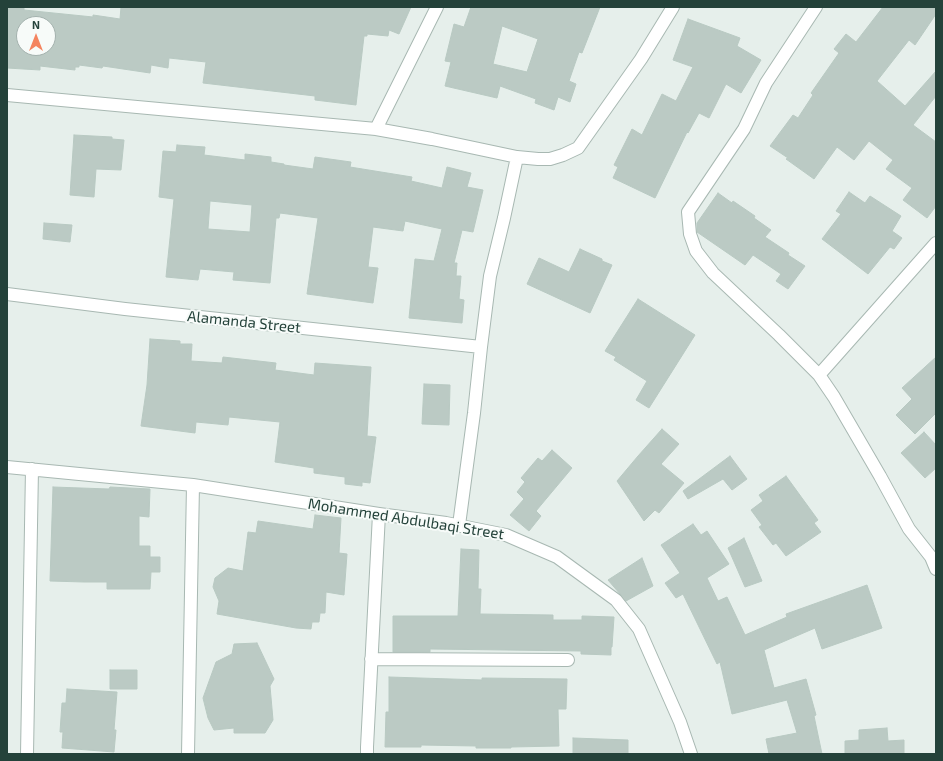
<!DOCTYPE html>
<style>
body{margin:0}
#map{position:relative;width:943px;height:761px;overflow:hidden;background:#e6efeb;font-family:"Exo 2",sans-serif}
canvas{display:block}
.frame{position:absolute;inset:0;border:8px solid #24423a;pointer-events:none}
.north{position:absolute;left:16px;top:16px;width:40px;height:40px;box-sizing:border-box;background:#f7fbf9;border:1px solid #a3b1ad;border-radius:50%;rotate:0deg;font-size:11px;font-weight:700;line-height:16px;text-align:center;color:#24423a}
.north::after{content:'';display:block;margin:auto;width:14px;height:18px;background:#f4845f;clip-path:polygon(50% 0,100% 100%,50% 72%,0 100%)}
</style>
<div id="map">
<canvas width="943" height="761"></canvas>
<div class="frame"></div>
<div class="north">N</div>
</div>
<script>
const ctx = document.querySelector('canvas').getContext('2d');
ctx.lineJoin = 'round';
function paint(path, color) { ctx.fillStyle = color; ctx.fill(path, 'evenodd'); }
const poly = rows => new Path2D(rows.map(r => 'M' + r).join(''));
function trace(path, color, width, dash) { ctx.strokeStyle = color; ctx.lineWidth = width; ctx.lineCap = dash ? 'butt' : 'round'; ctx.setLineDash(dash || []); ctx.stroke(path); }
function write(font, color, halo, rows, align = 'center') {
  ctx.font = font + ' "Exo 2",sans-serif'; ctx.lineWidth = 4; ctx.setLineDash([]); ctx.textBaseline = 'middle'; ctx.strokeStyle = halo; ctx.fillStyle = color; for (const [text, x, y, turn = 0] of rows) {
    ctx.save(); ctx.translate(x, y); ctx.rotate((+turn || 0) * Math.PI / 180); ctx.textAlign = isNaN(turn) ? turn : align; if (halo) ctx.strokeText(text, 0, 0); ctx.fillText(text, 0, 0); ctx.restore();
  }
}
const building = poly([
 [7,7,24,8,24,10,93,17,93,15,120,19,121,7,411,7,399,34,389,30,388,36,367,34,367,36,364,36,356,105,315,100,315,96,203,83,206,62,169,58,168,68,151,65,150,73,103,66,102,68,79,65,79,67,75,67,75,70,40,66,40,70,7,68,7,7],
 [24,24,48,24,48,48,24,48,24,24],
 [471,7,600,7,582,53,579,52,569,81,576,84,570,102,558,97,554,110,535,103,536,99,500,86,497,98,445,86,451,62,445,61,454,24,464,27,471,7],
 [502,26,538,39,527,72,493,64,502,26],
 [883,7,936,7,936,14,915,45,909,40,877,81,905,106,936,71,936,96,913,125,936,142,936,206,927,218,903,200,912,188,886,169,893,160,869,141,854,160,837,147,814,179,786,159,788,158,770,146,793,115,798,118,813,95,811,93,839,53,834,49,846,34,856,42,883,7],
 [688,19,740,38,737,46,761,60,741,93,726,84,709,118,699,113,688,133,687,132,655,198,613,178,618,167,614,165,632,129,642,135,662,94,676,101,693,67,673,60,688,19],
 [74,135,112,137,112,139,124,140,121,170,96,169,94,197,70,195,74,135],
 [177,145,205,147,204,155,245,160,245,154,271,157,271,162,284,164,284,165,313,169,315,157,351,162,350,167,412,177,411,181,442,188,447,167,471,173,467,187,483,190,473,232,462,230,454,263,457,263,456,276,461,276,459,299,464,300,462,323,409,318,415,259,434,261,442,229,405,221,403,231,373,227,368,267,378,268,373,303,307,294,318,218,280,213,279,218,276,218,270,283,233,280,234,272,200,269,198,280,166,277,174,199,159,197,163,151,176,152,177,145],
 [210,201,252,205,250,232,208,229,210,201],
 [849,192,865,203,870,196,901,216,892,231,902,238,894,249,890,247,868,274,822,239,841,214,836,211,849,192],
 [718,193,732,203,733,201,755,216,754,218,771,230,765,237,789,253,788,255,805,266,788,289,776,281,781,274,753,255,745,265,697,232,697,223,718,193],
 [44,223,72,225,70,242,43,239,44,223],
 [580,249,602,259,602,261,612,265,590,313,527,284,539,258,569,272,580,249],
 [638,299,695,335,649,408,636,400,647,381,614,360,616,357,605,351,638,299],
 [150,339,180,341,180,344,192,344,191,361,222,363,223,357,276,363,275,370,314,375,315,363,371,367,367,436,376,437,370,483,362,482,362,486,345,484,345,477,314,473,314,468,275,462,280,422,229,417,228,425,196,422,195,433,141,426,147,385,150,339],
 [936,357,936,413,915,434,896,415,912,399,902,388,936,357],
 [424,384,450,385,449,425,422,424,424,384],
 [662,429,679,444,661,464,684,483,659,513,655,510,644,521,617,481,638,456,662,429],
 [924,432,936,445,936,468,925,478,901,453,924,432],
 [552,450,572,468,536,511,541,516,529,531,510,515,524,499,517,492,525,482,521,478,538,458,542,461,552,450],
 [730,456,747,479,732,490,723,479,688,499,683,491,730,456],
 [786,476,818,520,814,523,821,532,786,556,776,543,773,545,759,527,762,525,751,510,763,501,759,495,786,476],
 [53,487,109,489,110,487,150,489,149,517,139,516,139,546,150,546,150,557,160,557,160,572,151,572,150,589,107,589,107,582,84,582,50,581,53,487],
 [315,515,341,518,339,553,347,554,344,595,326,592,325,613,320,613,319,622,312,622,311,629,296,628,217,614,219,601,213,587,215,578,228,568,243,571,248,532,256,533,258,521,313,529,315,515],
 [693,524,701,535,707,531,729,564,707,578,718,601,727,597,745,635,787,617,786,614,867,585,882,628,822,649,815,628,764,650,774,688,806,679,816,715,814,716,822,754,769,754,766,739,797,733,787,700,732,714,720,662,717,664,683,594,676,598,665,583,680,573,661,545,693,524],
 [744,538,762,581,745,587,728,548,744,538],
 [461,549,479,550,478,589,481,589,480,614,553,615,553,620,582,620,582,616,614,617,612,647,611,647,611,655,581,654,581,651,430,649,430,652,393,652,393,616,458,616,461,549],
 [642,558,653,586,626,601,608,580,642,558],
 [257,643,274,679,270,686,273,720,265,733,234,733,234,728,214,730,208,718,203,698,216,662,232,654,234,644,257,643],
 [110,670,137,670,137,689,110,689,110,670],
 [389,677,482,680,482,678,567,679,566,709,558,709,559,746,511,747,511,748,476,748,476,746,421,745,421,747,385,747,386,712,389,712,389,677],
 [67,689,117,692,114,730,116,730,114,752,62,748,63,732,60,732,62,703,66,703,67,689],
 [887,728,888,741,904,740,904,754,845,754,845,741,859,740,859,730,887,728],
 [573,738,628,740,628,754,573,754,573,738]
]);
const street = poly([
 [816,7,766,83,744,129,688,212,690,234,696,251,713,273,779,335,819,375,834,397,880,476,909,529,931,557,936,569],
 [7,95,376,129,432,139,517,157,538,159,550,159,563,155,578,148,641,59,673,7],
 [376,129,437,7],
 [7,294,125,309,481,347],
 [819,375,936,243],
 [7,467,193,485,379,514,446,523,506,535,557,557,616,600,639,629,680,722,691,754],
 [459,525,474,413,481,347,490,276,504,218,517,157],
 [371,659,568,660],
 [27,754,32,469],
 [188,754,193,485],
 [367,754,367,747,379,514]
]);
const streetNames = [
 ["Alamanda Street",244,322,6],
 ["Mohammed Abdulbaqi Street",406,519,9]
];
paint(building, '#bbcac4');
trace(building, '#b8c9c2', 1);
trace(street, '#a8b8b2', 14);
trace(street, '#fff', 12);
write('15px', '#24423a', '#f7fbf9', streetNames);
</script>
